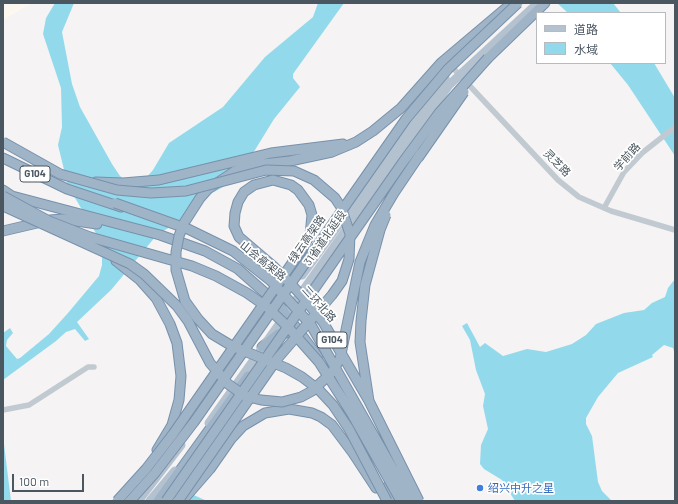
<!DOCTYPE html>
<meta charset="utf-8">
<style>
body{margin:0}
#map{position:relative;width:678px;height:504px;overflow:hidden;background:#f5f3f3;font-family:Barlow,"Noto Sans SC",sans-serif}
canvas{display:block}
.frame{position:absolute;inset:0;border:4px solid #4a5660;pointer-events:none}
.legend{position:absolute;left:536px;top:12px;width:130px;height:52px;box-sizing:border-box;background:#fff;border:1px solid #b7bbbf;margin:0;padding:5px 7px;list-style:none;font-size:12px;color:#4a5660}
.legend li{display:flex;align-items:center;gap:8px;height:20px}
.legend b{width:20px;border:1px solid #b7bbbf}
.scale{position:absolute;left:12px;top:474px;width:72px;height:18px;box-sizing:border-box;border:2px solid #4a5660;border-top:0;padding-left:5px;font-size:12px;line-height:14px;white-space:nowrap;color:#4a5660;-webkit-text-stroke:3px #fff;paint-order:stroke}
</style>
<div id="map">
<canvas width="678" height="504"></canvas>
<div class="frame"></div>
<ul class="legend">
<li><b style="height:5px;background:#b4c2d0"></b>道路</li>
<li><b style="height:11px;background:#92daeb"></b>水域</li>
</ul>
<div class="scale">100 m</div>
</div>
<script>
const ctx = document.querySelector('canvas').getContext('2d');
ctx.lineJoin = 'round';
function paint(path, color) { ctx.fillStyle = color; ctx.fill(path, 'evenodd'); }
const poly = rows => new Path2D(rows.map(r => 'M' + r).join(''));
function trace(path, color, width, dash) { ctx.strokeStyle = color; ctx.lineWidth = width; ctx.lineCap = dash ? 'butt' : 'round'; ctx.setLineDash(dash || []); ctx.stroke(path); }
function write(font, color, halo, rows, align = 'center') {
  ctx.font = font + ' Barlow,"Noto Sans SC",sans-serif'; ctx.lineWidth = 3.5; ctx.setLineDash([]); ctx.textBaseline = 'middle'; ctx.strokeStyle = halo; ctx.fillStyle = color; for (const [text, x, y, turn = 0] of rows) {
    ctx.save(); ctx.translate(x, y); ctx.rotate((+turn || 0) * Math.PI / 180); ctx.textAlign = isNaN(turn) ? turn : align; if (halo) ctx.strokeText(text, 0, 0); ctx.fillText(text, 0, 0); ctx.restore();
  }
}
const commercial = poly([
 [3,3,32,3,3,20]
]);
const water = poly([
 [55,3,74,3,62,32,72,84,80,107,112,164,120,176,124,179,146,178,153,170,169,143,223,107,265,57,313,17,318,3,344,3,293,74,293,78,300,87,274,119,255,150,243,165,223,187,203,198,188,215,156,236,111,290,77,322,89,339,85,341,75,329,66,332,56,341,3,380,3,333,10,328,13,333,7,340,6,346,17,359,20,358,49,334,68,313,99,276,102,265,102,250,97,235,68,186,58,145,62,127,61,88,43,34,46,18],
 [557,3,613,3,621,13,568,13],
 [610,63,654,63,675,98,675,156,628,85],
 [675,279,675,355,673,348,664,345,652,355,653,357,618,373,598,397,586,418,586,424,592,436,598,482,602,491,612,501,515,501,502,480,484,469,480,464,481,445,488,429,483,406,485,394,476,370,470,340,462,326,467,323,480,347,485,343,503,356,527,349,546,352,572,344,586,335,596,324,624,313,644,310,652,303,665,297,668,288],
 [3,436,11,501,3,501],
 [187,492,207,501,185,501]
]);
const minor = poly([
 [453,68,558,180,579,197,611,211,675,230],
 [604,208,624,172,642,153,675,127],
 [3,410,29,405,88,367,94,367]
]);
const primary = poly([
 [302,275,445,78],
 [209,423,449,85,538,3],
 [138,501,181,445],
 [150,501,175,471]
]);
const trunk = poly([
 [488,58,545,3],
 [3,158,67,189,121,207],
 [96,182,123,183,159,180,271,153,343,144],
 [3,190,12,196,160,235,205,251,238,269,280,306,318,357],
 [184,223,200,198,208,189,235,171,254,165,290,161,332,152,356,142,373,131,401,108,441,63,512,3],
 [3,231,50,220,62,219,97,224],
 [116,261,140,280,156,298,170,324,177,343,181,376,179,400,172,425,157,450],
 [262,347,278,334,286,333],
 [388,486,396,501],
 [158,501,248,376],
 [182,501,210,469,231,439,243,426,265,413,289,409,312,413,321,417,332,425,353,453,376,488]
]);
const trunkBridge = poly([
 [3,142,60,174,117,190,151,193,186,191,266,170,294,171,314,180,335,198,341,207,350,234,349,259,342,281,332,295,277,359,178,501],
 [418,158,464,92],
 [3,196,49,221,90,237,192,266,216,276,247,293,267,307,288,327,319,362,352,414,401,501],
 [115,203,188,229,233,251,271,281,311,325,411,501],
 [3,206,130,264,144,274,177,306,188,321,210,363,228,384,245,396,261,400,282,402,301,397,312,391,332,372,340,359,360,262,375,225,394,193,421,153],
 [386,215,380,230,365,285,361,321,360,342,369,401,419,501],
 [184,223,179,236,176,252,176,270,185,301,198,319,212,334,232,346,286,368,302,377,319,390,333,405,349,429,387,501],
 [117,501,146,469,173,434,302,249,310,235,312,215,309,205,298,190,291,185,273,180,254,185,244,192,238,202,235,213,234,226,239,237,273,266,288,281,302,296,323,322,369,401],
 [130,501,155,473,194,422,406,119,448,69,518,3],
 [166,501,403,162,439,113,488,58]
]);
const markers = [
 [480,488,4,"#3f7fe0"]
];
const shields = [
 [35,174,30],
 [332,340,30]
];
const shieldNames = [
 ["G104",35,174],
 ["G104",332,340]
];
const streetNames = [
 ["学前路",627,157,-48],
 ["灵芝路",557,163,45],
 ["31省道北延段",325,238,-55],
 ["绿云高架路",307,239,-55],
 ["山会高架路",263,261,39],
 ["二环北路",319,304,48]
];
const shopNames = [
 ["绍兴中升之星",488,488]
];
paint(commercial, '#fdf8ef');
paint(water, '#92daeb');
trace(trunk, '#7791ab', 11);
trace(minor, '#c1cad1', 5.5);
trace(primary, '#b4c2d0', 9);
trace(trunk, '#a0b4c8', 9);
trace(trunkBridge, '#7791ab', 11, []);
trace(trunkBridge, '#a0b4c8', 9);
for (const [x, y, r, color] of markers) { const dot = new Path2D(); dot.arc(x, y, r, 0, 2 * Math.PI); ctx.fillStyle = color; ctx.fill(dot); trace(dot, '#fff', 1.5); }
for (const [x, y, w] of shields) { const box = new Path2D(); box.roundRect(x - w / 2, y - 8, w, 16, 3); ctx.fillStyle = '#fff'; ctx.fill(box); trace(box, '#4a5660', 1); }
write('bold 10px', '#4a5660', null, shieldNames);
write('11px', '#4a5660', '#fff', streetNames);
write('11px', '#366cbe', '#fff', shopNames, 'left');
</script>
